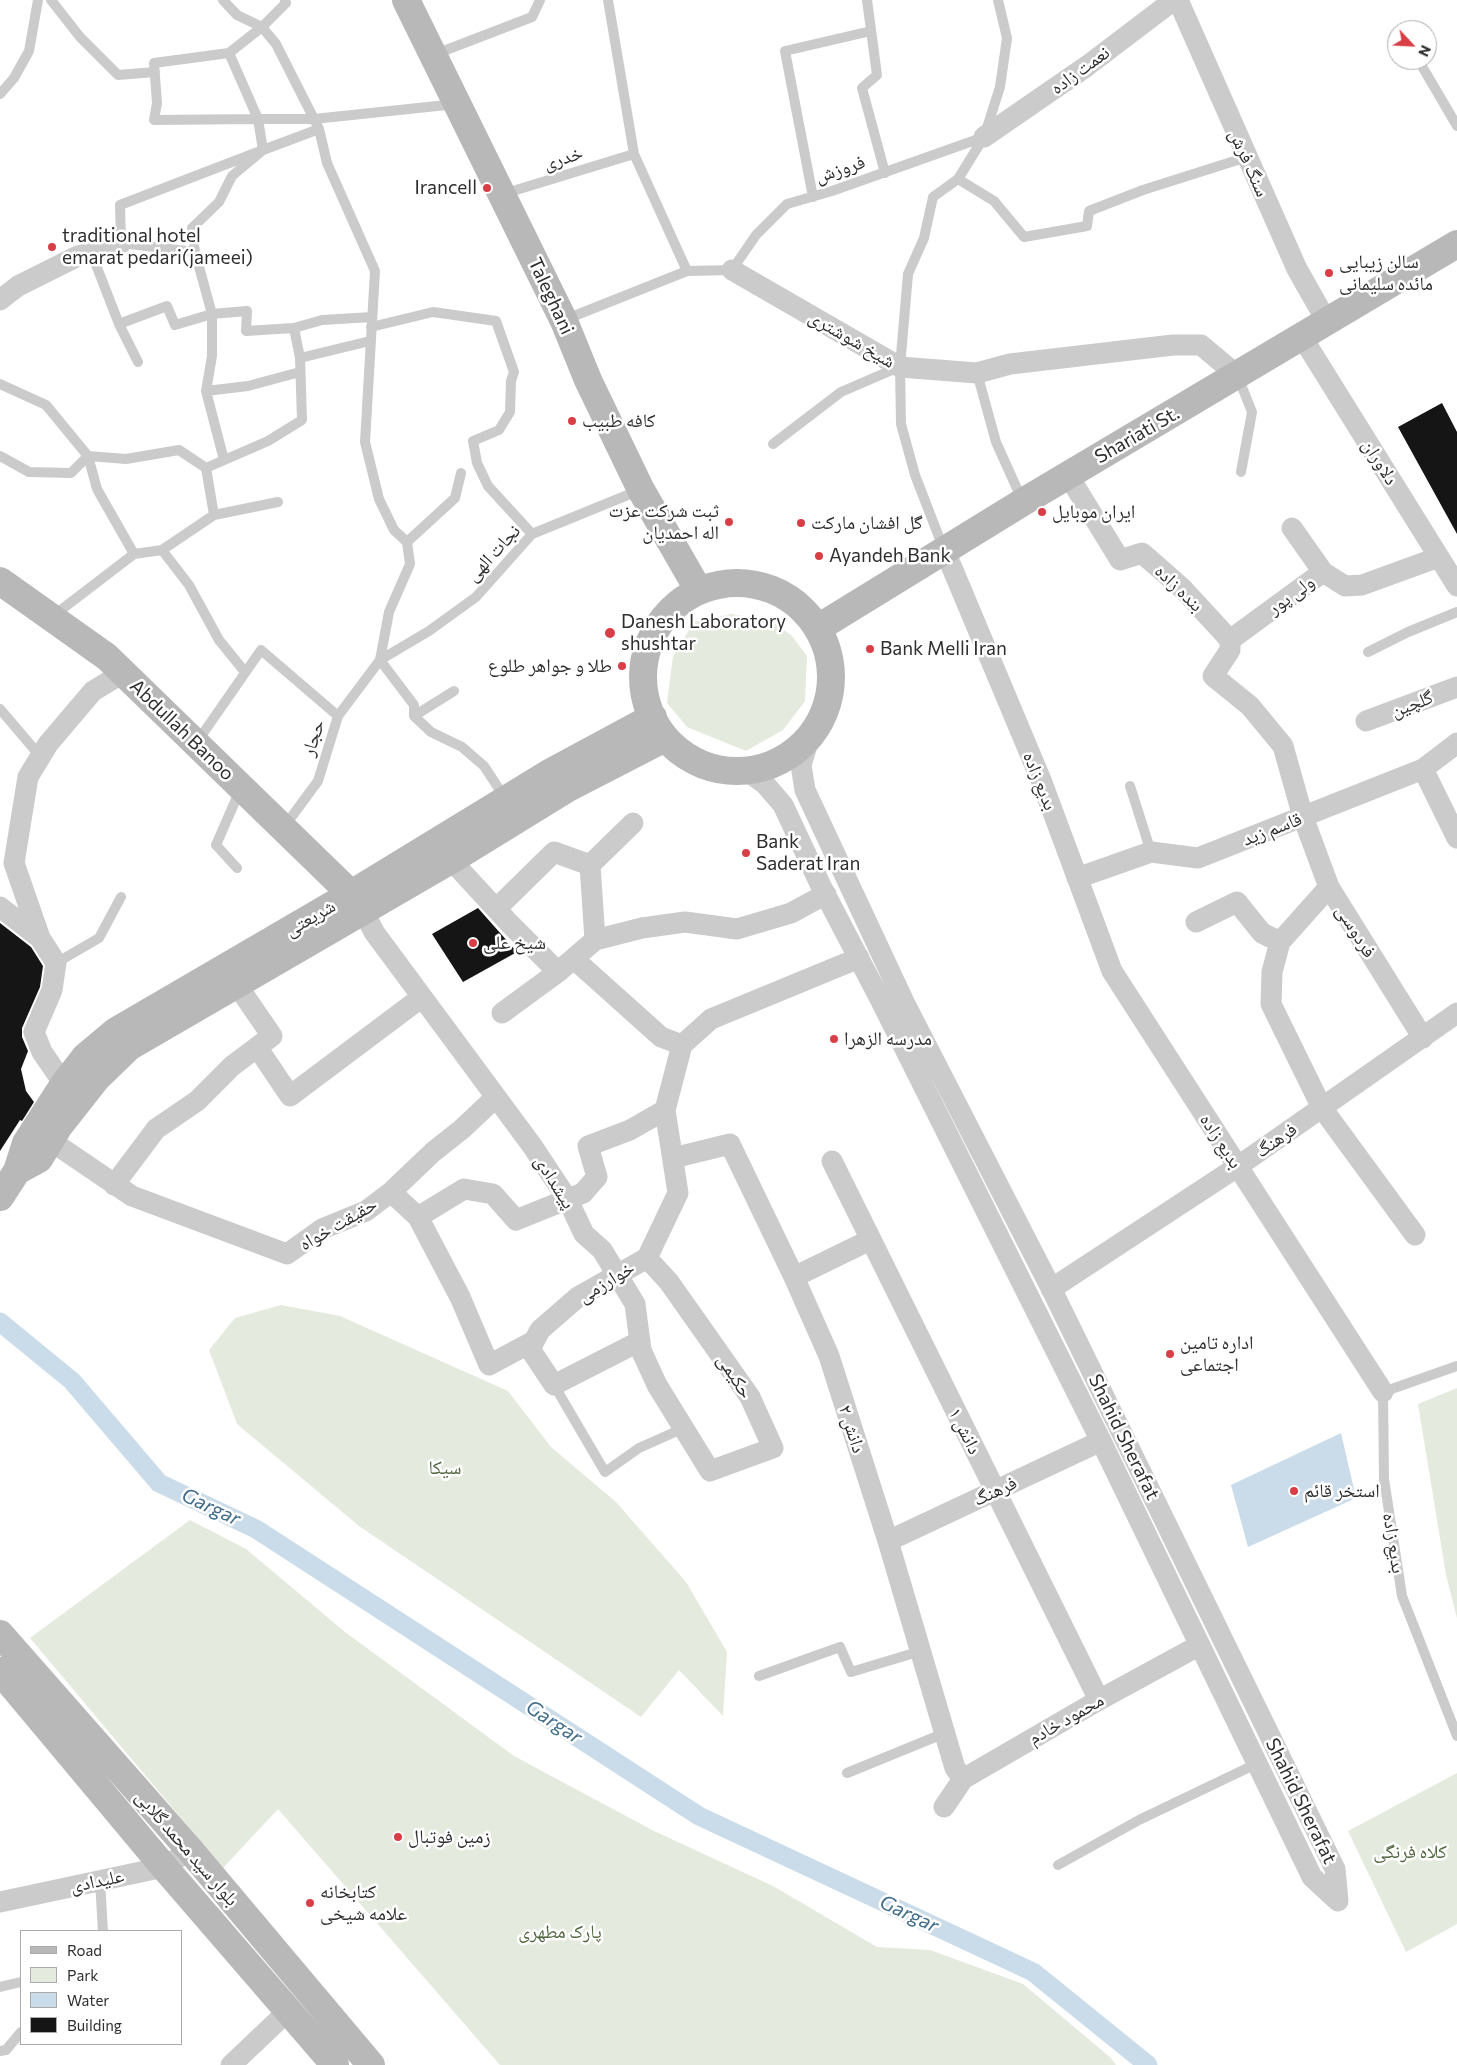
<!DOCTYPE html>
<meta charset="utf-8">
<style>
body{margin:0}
#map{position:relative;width:1457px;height:2065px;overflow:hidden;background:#fff;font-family:Commissioner,sans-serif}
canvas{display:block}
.legend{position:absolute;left:20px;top:1930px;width:162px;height:115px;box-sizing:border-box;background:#fff;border:1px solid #ababab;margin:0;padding:6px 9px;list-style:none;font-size:15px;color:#2e2e2e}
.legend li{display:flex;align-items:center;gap:10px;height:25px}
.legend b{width:25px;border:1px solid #ababab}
.north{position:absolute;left:1387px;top:20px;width:50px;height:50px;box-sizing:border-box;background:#fff;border:1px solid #ababab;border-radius:50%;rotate:115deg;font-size:14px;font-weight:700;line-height:20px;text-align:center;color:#2e2e2e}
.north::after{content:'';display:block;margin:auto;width:18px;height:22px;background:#d83e46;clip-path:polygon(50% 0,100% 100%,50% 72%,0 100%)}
</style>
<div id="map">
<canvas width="1457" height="2065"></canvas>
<ul class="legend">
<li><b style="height:6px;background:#b8b8b8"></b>Road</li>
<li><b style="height:14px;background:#e4eadd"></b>Park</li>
<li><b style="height:14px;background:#cadce9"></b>Water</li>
<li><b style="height:14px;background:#151515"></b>Building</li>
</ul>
<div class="north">N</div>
</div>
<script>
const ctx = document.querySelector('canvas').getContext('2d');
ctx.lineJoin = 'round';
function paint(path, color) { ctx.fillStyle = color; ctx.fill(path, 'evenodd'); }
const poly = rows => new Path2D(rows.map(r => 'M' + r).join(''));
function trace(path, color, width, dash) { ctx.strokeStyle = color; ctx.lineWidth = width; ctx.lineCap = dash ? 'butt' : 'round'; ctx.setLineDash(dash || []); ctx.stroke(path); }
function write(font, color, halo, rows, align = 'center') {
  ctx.font = font + ' Commissioner,"Noto Naskh Arabic",sans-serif'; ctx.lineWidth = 5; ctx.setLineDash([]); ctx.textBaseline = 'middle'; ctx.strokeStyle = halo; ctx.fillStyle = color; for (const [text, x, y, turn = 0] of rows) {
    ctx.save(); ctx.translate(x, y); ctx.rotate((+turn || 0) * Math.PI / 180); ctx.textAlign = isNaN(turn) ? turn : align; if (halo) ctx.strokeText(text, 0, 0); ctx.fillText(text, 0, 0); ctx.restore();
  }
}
const green = poly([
 [731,614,770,620,792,636,807,656,805,701,783,730,746,751,687,727,667,703,673,656,694,622],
 [281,1305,340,1316,508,1391,551,1447,616,1502,686,1582,727,1652,723,1716,679,1670,641,1717,359,1526,237,1424,209,1350,235,1318],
 [1457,1388,1457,1618,1446,1575,1418,1404],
 [190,1520,246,1549,345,1632,514,1756,654,1831,773,1886,877,1947,930,1950,1023,1984,1111,2058,1116,2065,500,2065,278,1809,223,1868,30,1638],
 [1457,1773,1457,1924,1406,1952,1348,1831]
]);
const water = poly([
 [1341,1433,1356,1498,1248,1547,1231,1485]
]);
const canal = poly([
 [0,1322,72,1381,159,1483,256,1529,699,1816,1033,1972,1148,2065]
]);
const building = poly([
 [1442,403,1457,432,1457,534,1398,427],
 [478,908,517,952,463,982,432,934],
 [0,923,31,947,43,966,40,987,22,1028,22,1037,28,1051,21,1069,26,1091,34,1102,22,1121,20,1120,0,1151]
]);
const lane = poly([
 [51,0,80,37,118,75,155,72],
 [223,0,237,15,262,27,276,44,314,119,456,104],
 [608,0,634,154,687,271],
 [867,0,877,75,862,88,885,173],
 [229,53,154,63,157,103,154,120,258,119,314,119,319,129,263,150,120,205,121,243,195,252,192,228,219,202,232,176,263,150,258,119,229,53,262,27,286,3,285,0],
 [433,55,532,17,540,0],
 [1423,68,1457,126],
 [0,94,14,78,29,51,38,0],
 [319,129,327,163,375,271,365,442,379,499,394,530,407,542,410,564,389,612,380,660,414,705,414,716,431,732,462,747,484,766,505,798],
 [958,179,994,201,1024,237,1087,226,1089,211,1143,190,1247,157],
 [503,194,634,154],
 [813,197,785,51,871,31],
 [91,252,119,324,167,306,175,325,212,314,247,311,246,331,294,328,322,320,372,317],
 [195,252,212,314,212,356,206,391],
 [564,320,687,271,732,270,756,235,787,204,832,191,984,137],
 [119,324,138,362],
 [371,327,433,312,496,321,514,372,511,381,510,412,499,430,473,441,477,463,488,486,532,534],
 [294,328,300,358],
 [977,373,996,442,1023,502],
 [1238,377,1252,412,1241,472],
 [0,384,46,405,88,456,71,473,29,472,0,456],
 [773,444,841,392,899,367],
 [224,460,206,391,248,386,300,372],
 [214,515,278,502],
 [407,542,455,498,461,473],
 [162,550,214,515,206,468,268,441,302,420,300,358,370,341],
 [944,550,915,475,901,424,900,367,908,274,924,238,933,197,958,179,984,137,1000,87,1007,38,998,0],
 [134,554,97,489,88,456,126,459,179,450,206,468],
 [53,616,134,554,162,550,189,585,219,640,245,672],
 [1368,652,1408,632,1457,612],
 [0,709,40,756],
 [414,716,454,691],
 [197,742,261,650,338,716],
 [1130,786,1151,852],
 [284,827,318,781,338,716,380,660,429,631,476,597,532,534,640,490],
 [237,868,216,845,240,790],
 [56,963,99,938,121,897],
 [1457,1366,1383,1392,1384,1479,1402,1596,1457,1736],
 [554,1385,605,1472,639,1448,684,1428],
 [759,1676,840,1647,851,1672,921,1651],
 [847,1773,945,1733],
 [1058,1865,1139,1820,1258,1763],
 [100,1881,103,1931],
 [0,1987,21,1982],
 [0,2051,6,2050,21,2032]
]);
const street = poly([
 [1178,0,1297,269,1327,322],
 [984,137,1087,66,1174,0],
 [732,270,900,367,977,373,1010,364,1173,345,1201,345,1238,376],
 [0,300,18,286,78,256,121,243],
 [1302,337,1457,586],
 [1068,475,1120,560,1142,553,1183,589,1230,640],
 [1292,528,1323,572],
 [945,551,1041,780,1112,971,1383,1392],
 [1230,640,1230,650,1213,676,1250,706,1283,746,1303,817,1329,887,1423,1038],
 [1230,640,1323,572,1345,586,1362,585,1439,557],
 [1366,721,1457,687],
 [809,739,801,765,805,790,904,1002,1051,1288,1335,1869,1338,1901],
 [1423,769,1457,838],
 [747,771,765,784,783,805,821,886,881,1001,1101,1441,1312,1877,1338,1901],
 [451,860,510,924,558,972],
 [1077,878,1151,852,1198,858,1423,769,1457,743],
 [1329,887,1280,942,1272,972,1271,1004,1322,1108,1415,1235],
 [0,907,40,938],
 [496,909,554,852,590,865],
 [363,910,374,932,533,1147,568,1200,584,1234,602,1250,635,1304,641,1350,657,1385,710,1471,773,1448,750,1397,669,1282,647,1258],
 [1196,922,1237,902,1262,933,1280,942],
 [595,940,590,865,633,823],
 [574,959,661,1037,682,1045],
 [502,1013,558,972,595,940,642,928,685,922,737,929,791,913,826,894],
 [257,1047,290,1096,422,997],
 [64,1084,42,1052,34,1032,52,990,56,963,40,938,14,863,28,777,48,744,93,691,123,673],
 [51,1141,132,1196,287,1254,322,1229,366,1211,391,1192,433,1152,462,1129,495,1098],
 [673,1158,730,1144,794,1277,829,1356,888,1541,955,1768,963,1779],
 [832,1161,1099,1700],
 [114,1185,156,1129,197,1101,232,1066,272,1036,237,985],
 [391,1192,418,1217,464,1189,493,1194,516,1220,583,1193,597,1177,588,1146,630,1130,665,1110],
 [418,1217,460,1297,489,1365,534,1341],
 [794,1277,870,1240],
 [1051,1289,1237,1167,1457,1013],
 [640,1341,554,1385,530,1349,540,1330,578,1297,647,1258,678,1193,665,1110,682,1045,711,1019,859,958],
 [888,1541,1101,1441],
 [944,1807,963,1779,1099,1700,1200,1645],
 [0,1902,164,1867,190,1850],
 [231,2065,288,2011]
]);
const secondary = poly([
 [406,0,564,321,588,380,641,490,699,591],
 [0,581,107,657,351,894],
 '643 677a94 94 0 1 1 188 0a94 94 0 1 1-188 0Z',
 [818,628,1023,502,1457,244],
 [17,1171,39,1159,59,1126,96,1079,129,1047,451,860,568,788,665,738],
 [0,1197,17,1171,26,1143,64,1084,85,1057,116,1031,351,894,551,772,653,717],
 [0,1634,190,1850,371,2065],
 [0,1671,164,1867,335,2065]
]);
const markers = [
 [487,188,5,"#d83e46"],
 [52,247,5,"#d83e46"],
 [1329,273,5,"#d83e46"],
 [572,421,5,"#d83e46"],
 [1042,512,5,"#d83e46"],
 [729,522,5,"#d83e46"],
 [801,523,5,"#d83e46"],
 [819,556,5,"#d83e46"],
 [610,633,6,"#d83e46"],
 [870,649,5,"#d83e46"],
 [622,666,5,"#d83e46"],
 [746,853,5,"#d83e46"],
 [473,943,5,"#d83e46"],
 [834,1039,5,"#d83e46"],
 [1170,1354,5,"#d83e46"],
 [1294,1491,5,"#d83e46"],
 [398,1837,5,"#d83e46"],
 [310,1903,5,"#d83e46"]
];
const streetNames = [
 ["نعمت زاده",1080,70,-36],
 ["خدری",563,158,-17],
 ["سنگ فرش",1249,163,66],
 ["فروزش",840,169,-18],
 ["Taleghani",551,296,65],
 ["شیخ شوشتری",852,339,30],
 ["Shariati St.",1137,435,-30],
 ["دلاوران",1380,462,58],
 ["نجات الهی",493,553,-47],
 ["بنده زاده",1179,588,44],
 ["ولی پور",1291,595,-36],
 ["گلچین",1412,704,-21],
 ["Abdullah Banoo",182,730,44],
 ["حجار",313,738,-72],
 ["بدیع زاده",1040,781,68],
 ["قاسم زید",1272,829,-21],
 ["شریعتی",310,918,-30],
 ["فردوسی",1356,931,58],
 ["فرهنگ",1276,1140,-35],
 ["بدیع زاده",1221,1141,57],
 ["پیشدادی",555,1182,58],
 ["حقیقت خواه",338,1224,-30],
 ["خوارزمی",606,1282,-31],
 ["حکیمی",735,1376,57],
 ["دانش ۲",852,1429,72],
 ["دانش ۱",965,1431,63],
 ["Shahid Sherafat",1124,1437,64],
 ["فرهنگ",995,1491,-25],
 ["بدیع زاده",1394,1543,81],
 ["محمود خادم",1066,1719,-30],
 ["Shahid Sherafat",1301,1801,64],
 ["بلوار سید محمد گلابی",187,1848,49],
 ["علیدادی",97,1881,-12]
];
const poiNames = [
 ["Irancell",477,188,"right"],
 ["traditional hotel",62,236],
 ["emarat pedari(jameei)",62,258],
 ["سالن زیبایی",1339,262],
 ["مائده سلیمانی",1339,284],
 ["کافه طبیب",582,421],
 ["ثبت شرکت عزت",719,511,"right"],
 ["اله احمدیان",719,533,"right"],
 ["ایران موبایل",1052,512],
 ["گل افشان مارکت",811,523],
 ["Ayandeh Bank",829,556],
 ["Danesh Laboratory",621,622],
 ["shushtar",621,644],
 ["Bank Melli Iran",880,649],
 ["طلا و جواهر طلوع",612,666,"right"],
 ["Bank",756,842],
 ["Saderat Iran",756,864],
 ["شیخ علی",483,943],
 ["مدرسه الزهرا",844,1039],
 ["اداره تامین",1180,1343],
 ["اجتماعی",1180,1365],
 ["استخر قائم",1304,1491],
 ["زمین فوتبال",408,1837],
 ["کتابخانه",320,1892],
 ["علامه شیخی",320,1914]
];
const parkNames = [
 ["سیکا",445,1468],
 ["کلاه فرنگی",1410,1852],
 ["پارک مطهری",560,1932]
];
const waterNames = [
 ["Gargar",211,1507,25],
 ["Gargar",554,1722,33],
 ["Gargar",909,1914,25]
];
paint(green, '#e4eadd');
paint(water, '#cadce9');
trace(canal, '#cadce9', 19);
paint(building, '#151515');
trace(lane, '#cbcbcb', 10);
trace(street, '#cbcbcb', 21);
trace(secondary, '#b8b8b8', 28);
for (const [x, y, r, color] of markers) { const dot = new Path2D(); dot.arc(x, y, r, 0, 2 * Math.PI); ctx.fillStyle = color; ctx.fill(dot); trace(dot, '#fff', 2); }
write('19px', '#2e2e2e', '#fff', streetNames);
write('19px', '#2e2e2e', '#fff', poiNames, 'left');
write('19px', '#51663f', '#fff', parkNames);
write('italic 20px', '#426d8a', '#fff', waterNames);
</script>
